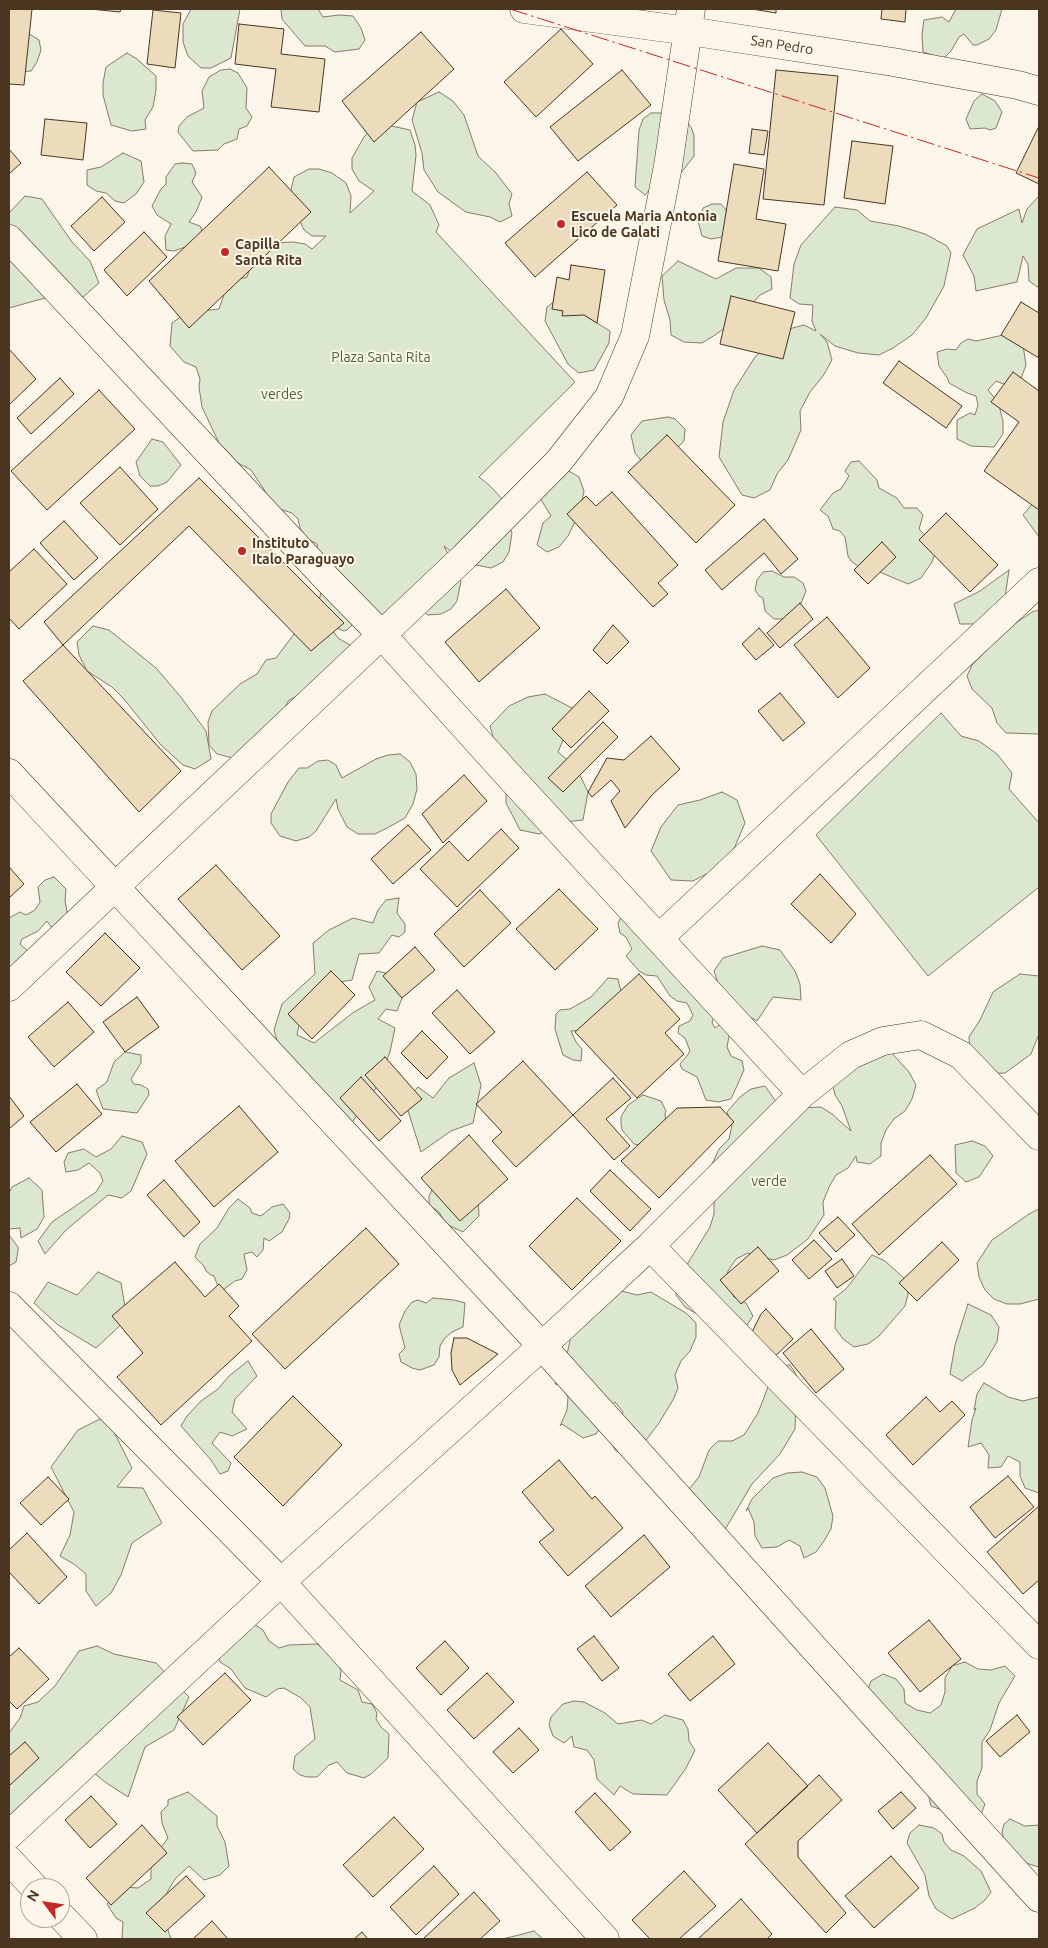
<!DOCTYPE html>
<style>
body{margin:0}
#map{position:relative;width:1048px;height:1948px;overflow:hidden;background:#fbf6e9;font-family:Ubuntu,sans-serif}
canvas{display:block}
.frame{position:absolute;inset:0;border:10px solid #4a3520;pointer-events:none}
.north{position:absolute;left:20px;top:1878px;width:50px;height:50px;box-sizing:border-box;background:#fbf6e9;border:1px solid #b4a999;border-radius:50%;rotate:301deg;font-size:14px;font-weight:700;line-height:20px;text-align:center;color:#4a3520}
.north::after{content:'';display:block;margin:auto;width:18px;height:22px;background:#c62828;clip-path:polygon(50% 0,100% 100%,50% 72%,0 100%)}
</style>
<div id="map">
<canvas width="1048" height="1948"></canvas>
<div class="frame"></div>
<div class="north">N</div>
</div>
<script>
const ctx = document.querySelector('canvas').getContext('2d');
ctx.lineJoin = 'round';
function paint(path, color) { ctx.fillStyle = color; ctx.fill(path, 'evenodd'); }
const poly = rows => new Path2D(rows.map(r => 'M' + r).join(''));
function trace(path, color, width, dash) { ctx.strokeStyle = color; ctx.lineWidth = width; ctx.lineCap = dash ? 'butt' : 'round'; ctx.setLineDash(dash || []); ctx.stroke(path); }
function write(font, color, halo, rows, align = 'center') {
  ctx.font = font + ' Ubuntu,sans-serif'; ctx.lineWidth = 4; ctx.setLineDash([]); ctx.textBaseline = 'middle'; ctx.strokeStyle = halo; ctx.fillStyle = color; for (const [text, x, y, turn = 0] of rows) {
    ctx.save(); ctx.translate(x, y); ctx.rotate((+turn || 0) * Math.PI / 180); ctx.textAlign = isNaN(turn) ? turn : align; if (halo) ctx.strokeText(text, 0, 0); ctx.fillText(text, 0, 0); ctx.restore();
  }
}
const green = poly([
 [191,9,240,9,231,58,211,68,201,68,188,56,183,42,183,24,191,9],
 [281,9,318,9,323,17,339,15,353,16,361,28,365,40,359,49,335,52,325,46,305,46,282,19,281,9],
 [956,9,1002,9,996,30,989,39,977,45,973,45,964,34,959,37,951,51,945,57,942,58,923,52,922,34,924,20,942,17,949,22,956,9],
 [18,20,26,32,39,40,41,50,37,62,31,71,19,72,9,85,9,25,18,20],
 [127,53,137,59,156,76,156,90,153,107,145,120,146,129,132,131,111,125,103,95,103,83,106,67,127,53],
 [230,69,238,73,247,88,246,108,252,117,247,126,239,129,237,139,224,144,218,150,193,151,178,132,179,126,187,117,204,108,202,91,209,77,221,70,230,69],
 [439,92,453,101,464,115,478,156,496,173,512,194,509,204,512,216,500,222,490,217,466,212,438,192,424,170,422,153,412,120,417,102,439,92],
 [982,94,995,101,1002,112,996,128,990,130,985,128,970,129,966,119,974,101,982,94],
 [651,113,673,113,686,121,691,127,694,135,694,156,677,178,661,177,645,195,635,187,639,130,643,119,651,113],
 [376,125,387,125,410,130,415,145,416,155,412,191,430,205,439,225,436,232,575,382,479,477,489,485,510,507,507,522,512,533,509,552,503,562,491,568,476,565,463,560,444,546,461,581,457,601,451,609,441,614,428,615,418,608,387,613,380,616,361,616,347,630,344,631,332,626,319,601,321,592,317,544,306,538,300,528,298,519,292,513,270,506,265,491,251,470,238,463,219,443,202,407,199,387,200,379,196,367,184,362,170,346,172,323,186,313,219,309,227,286,235,280,247,277,253,259,274,243,293,242,305,244,312,249,326,236,312,236,304,230,294,208,291,190,294,177,309,169,319,169,332,173,346,183,351,196,350,213,374,191,359,181,352,169,352,158,364,137,376,125],
 [123,153,141,161,144,182,136,194,124,203,115,201,106,193,96,191,87,185,87,170,101,167,123,153],
 [182,163,192,164,196,173,192,182,202,197,196,212,189,222,200,226,203,233,191,245,174,251,166,250,165,236,171,224,157,215,152,206,161,189,166,184,166,177,175,164,182,163],
 [25,196,42,199,72,242,90,261,99,283,75,304,45,298,9,308,9,262,10,260,9,213,25,196],
 [1039,196,1039,288,1029,281,1028,264,1023,256,1017,282,976,291,974,276,963,255,977,229,1019,209,1022,223,1027,209,1039,196],
 [712,204,721,204,731,216,732,227,722,237,711,239,702,236,698,221,703,208,712,204],
 [835,207,857,210,870,221,899,226,925,234,947,246,951,253,944,286,926,318,912,335,893,348,879,355,858,353,835,346,820,334,827,342,832,360,823,376,810,392,800,411,801,430,788,460,777,474,770,490,754,498,742,495,719,457,723,422,734,390,755,357,785,330,804,325,816,331,812,321,813,305,799,304,790,298,794,264,801,245,835,207],
 [678,261,716,279,736,268,759,268,771,277,772,289,760,295,739,318,715,335,702,343,684,342,671,335,670,320,664,300,662,276,678,261],
 [559,298,575,304,584,315,610,331,609,343,594,370,579,373,568,364,545,321,547,307,559,298],
 [1008,334,1023,345,1026,365,1019,384,1011,387,996,381,988,390,998,402,1003,421,1003,434,994,447,971,446,957,439,957,420,970,413,975,415,978,405,976,396,967,393,949,383,948,379,939,366,937,352,947,349,956,350,961,343,968,339,976,341,1008,334],
 [668,417,675,419,685,429,684,441,677,448,644,464,635,453,631,435,642,421,668,417],
 [152,439,163,442,181,465,167,482,158,486,150,486,140,476,136,462,152,439],
 [859,461,877,480,879,488,897,498,904,508,917,508,923,515,919,529,937,548,932,562,921,578,908,584,875,570,870,575,851,561,848,556,845,537,840,531,833,529,828,516,820,510,833,493,841,489,849,476,845,471,851,462,859,461],
 [567,470,579,477,584,491,580,511,568,536,559,547,547,552,537,545,543,523,551,516,540,498,567,470],
 [1039,496,1039,537,1023,515,1039,496],
 [1009,570,1001,624,960,624,954,604,980,591,1009,570],
 [772,571,784,577,794,577,803,583,806,591,797,613,789,619,774,619,765,611,763,598,759,596,755,590,757,580,763,572,772,571],
 [1039,610,1039,734,1006,733,997,723,992,708,972,689,967,676,972,665,1007,629,1032,612,1039,610],
 [93,626,109,630,156,668,180,696,206,731,211,759,195,769,183,765,161,745,123,698,112,687,87,671,79,655,77,642,93,626],
 [310,626,333,631,338,638,355,648,306,692,289,700,281,714,253,737,246,748,233,758,217,754,209,745,208,722,212,711,240,684,257,674,266,660,276,658,294,634,310,626],
 [545,694,572,708,569,726,558,752,576,767,588,792,583,820,565,822,539,834,520,830,506,803,506,781,490,726,509,706,528,697,545,694],
 [941,713,961,736,979,741,997,754,1012,773,1009,789,1039,823,1039,887,928,976,816,835,941,713],
 [400,754,410,762,416,774,417,789,413,804,405,818,389,827,375,834,358,834,347,827,338,809,336,799,316,831,309,837,296,841,280,836,271,823,271,814,288,782,299,768,307,768,318,761,328,760,336,765,342,778,376,759,388,755,400,754],
 [722,792,737,800,745,823,731,856,712,871,693,881,671,880,651,851,661,827,678,805,700,800,722,792],
 [54,877,66,889,65,901,69,922,54,931,47,921,38,931,22,939,20,944,31,954,9,991,9,918,20,912,26,915,35,910,40,902,38,887,45,880,54,877],
 [399,898,397,913,405,924,405,932,399,937,392,935,379,953,359,954,352,980,333,983,302,1010,297,1035,314,1043,354,1012,375,1000,369,987,377,971,390,974,400,983,402,998,397,1011,386,1009,378,1019,395,1028,390,1052,376,1088,351,1124,282,1058,274,1030,282,1004,315,974,313,943,329,930,353,918,373,923,378,910,386,900,399,898],
 [622,916,682,979,685,988,695,982,715,1012,712,1023,715,1028,724,1022,730,1031,727,1047,731,1056,742,1061,744,1070,731,1099,718,1102,706,1100,697,1077,682,1069,680,1064,687,1056,690,1051,685,1038,678,1033,679,1026,690,1021,693,1015,687,1003,677,1001,670,996,657,976,646,975,639,971,626,956,632,949,626,937,620,933,618,923,622,916],
 [762,946,780,950,795,971,800,984,801,1000,773,997,757,1021,741,1012,718,983,714,971,723,958,762,946],
 [1020,974,1039,976,1039,1034,1031,1054,1005,1073,977,1074,970,1054,969,1037,980,1020,993,992,1020,974],
 [608,978,618,979,622,996,587,1030,571,1031,576,1042,582,1049,581,1061,573,1060,563,1055,555,1029,556,1014,560,1010,570,1009,591,997,608,978],
 [890,1051,909,1072,916,1085,912,1099,905,1111,894,1119,886,1130,881,1143,881,1156,870,1164,857,1162,856,1156,848,1168,836,1175,829,1187,823,1202,824,1215,808,1239,787,1255,774,1260,748,1253,736,1259,728,1271,726,1283,734,1297,746,1303,753,1316,745,1328,736,1338,723,1341,719,1327,685,1307,676,1295,677,1281,710,1227,714,1214,714,1200,707,1175,719,1149,729,1139,732,1125,727,1112,740,1097,751,1089,765,1086,781,1109,821,1107,832,1114,851,1131,842,1106,835,1095,832,1081,839,1068,890,1051],
 [125,1052,141,1055,141,1063,131,1079,134,1084,141,1085,148,1089,149,1095,137,1113,103,1109,96,1090,107,1082,114,1062,125,1052],
 [474,1063,481,1085,473,1123,451,1131,421,1152,405,1101,418,1087,433,1098,449,1078,474,1063],
 [643,1095,661,1101,666,1111,665,1114,666,1124,645,1146,634,1144,622,1130,621,1124,621,1117,628,1105,643,1095],
 [122,1136,142,1142,147,1154,131,1191,122,1198,108,1195,66,1230,45,1254,38,1241,52,1222,96,1192,103,1181,100,1173,89,1163,78,1170,66,1172,64,1162,68,1153,84,1149,96,1157,111,1149,122,1136],
 [972,1141,985,1146,993,1156,979,1177,966,1182,956,1173,955,1145,972,1141],
 [29,1178,42,1190,44,1217,37,1229,21,1238,20,1228,9,1229,9,1193,12,1187,29,1178],
 [435,1184,478,1196,479,1216,463,1232,446,1224,439,1212,429,1205,429,1196,435,1184],
 [238,1199,250,1208,252,1213,261,1216,272,1207,283,1204,290,1213,289,1219,282,1232,269,1241,264,1238,263,1250,257,1257,252,1252,244,1254,247,1270,242,1279,235,1281,220,1292,214,1276,211,1275,206,1271,204,1266,195,1257,200,1244,217,1228,229,1208,238,1199],
 [1039,1209,1039,1299,1020,1304,1007,1304,994,1299,985,1290,979,1277,977,1263,992,1240,1029,1214,1039,1209],
 [9,1235,18,1247,18,1251,16,1262,9,1266,9,1235],
 [872,1255,885,1261,906,1280,908,1294,905,1306,879,1336,868,1344,854,1347,843,1339,835,1328,836,1301,833,1299,846,1289,872,1255],
 [98,1272,121,1283,127,1319,96,1348,58,1325,34,1303,48,1282,77,1295,98,1272],
 [610,1288,637,1295,651,1292,686,1313,696,1323,696,1337,690,1351,681,1361,675,1375,678,1388,673,1400,659,1423,643,1444,631,1451,616,1451,609,1440,623,1412,615,1402,604,1409,604,1422,596,1434,583,1438,562,1424,560,1426,567,1410,568,1397,561,1385,555,1384,558,1371,566,1359,572,1331,610,1288],
 [433,1298,454,1300,465,1303,463,1327,452,1332,444,1339,440,1346,439,1357,434,1365,420,1370,412,1368,401,1362,399,1354,405,1348,399,1325,405,1311,412,1302,418,1300,426,1303,433,1298],
 [968,1304,991,1315,999,1327,997,1342,983,1365,962,1381,950,1374,955,1345,968,1304],
 [248,1361,257,1376,235,1399,232,1412,247,1429,232,1436,220,1432,212,1443,231,1463,228,1471,220,1474,211,1460,181,1426,187,1416,201,1401,218,1389,229,1376,248,1361],
 [790,1365,797,1376,795,1429,780,1454,752,1484,723,1533,689,1489,699,1477,709,1450,718,1441,732,1441,744,1435,758,1413,776,1366,790,1365],
 [984,1383,1008,1397,1023,1401,1039,1397,1039,1493,1025,1488,1020,1476,1020,1462,1008,1456,1001,1467,988,1468,989,1455,981,1443,968,1447,972,1420,976,1408,974,1410,977,1394,984,1383],
 [106,1416,132,1468,117,1487,143,1488,162,1523,132,1543,121,1575,111,1593,96,1606,86,1591,86,1574,74,1564,60,1556,70,1535,74,1512,51,1467,78,1430,106,1416],
 [802,1472,817,1477,825,1488,833,1516,831,1529,824,1541,816,1552,804,1558,800,1546,789,1540,777,1547,762,1548,755,1536,754,1522,748,1508,746,1511,752,1499,773,1478,787,1473,802,1472],
 [254,1624,263,1630,269,1641,279,1648,289,1645,317,1644,337,1660,341,1671,340,1680,358,1690,362,1702,372,1704,377,1713,376,1719,381,1727,389,1734,388,1758,371,1774,364,1778,347,1773,337,1762,329,1765,317,1777,307,1777,300,1775,293,1769,295,1756,315,1739,310,1707,301,1698,284,1688,277,1689,266,1697,245,1688,231,1669,220,1662,217,1652,254,1624],
 [97,1646,114,1654,156,1663,189,1697,174,1730,145,1747,128,1797,105,1782,81,1762,9,1827,9,1733,20,1718,24,1706,38,1702,55,1686,79,1651,97,1646],
 [965,1662,978,1669,991,1670,1005,1666,1015,1676,999,1703,990,1730,982,1742,982,1768,977,1781,977,1794,985,1804,980,1817,944,1811,931,1806,928,1793,918,1784,913,1757,864,1701,871,1681,883,1674,896,1679,904,1689,905,1703,917,1710,930,1713,941,1705,945,1692,945,1678,952,1666,965,1662],
 [574,1701,584,1702,605,1713,618,1724,641,1720,651,1724,665,1715,683,1720,688,1729,689,1741,695,1750,686,1768,667,1795,633,1794,620,1786,614,1795,597,1779,594,1760,587,1750,574,1747,572,1736,564,1743,553,1736,549,1725,551,1717,563,1704,574,1701],
 [188,1792,217,1816,217,1826,225,1842,229,1866,220,1875,204,1880,189,1866,175,1879,165,1896,165,1921,171,1939,124,1939,122,1938,123,1922,116,1918,107,1904,123,1887,138,1888,151,1879,151,1861,168,1838,162,1823,161,1812,168,1805,168,1800,188,1792],
 [1010,1819,1025,1826,1039,1825,1039,1867,1009,1858,1002,1832,1004,1824,1010,1819],
 [919,1825,934,1828,942,1834,944,1842,951,1850,964,1856,981,1871,991,1892,985,1900,975,1908,952,1919,936,1909,929,1896,925,1875,907,1843,910,1833,919,1825],
 [534,1931,543,1939,502,1939,519,1935,534,1931]
]);
const building = poly([
 [9,9,32,9,24,85,9,84,9,9],
 [90,9,121,9,120,12,90,9],
 [752,9,776,9,776,13,752,9],
 [882,9,906,9,905,22,881,19,882,9],
 [153,10,181,13,175,68,147,64,153,10],
 [239,24,284,29,281,54,325,59,319,112,271,107,276,69,235,64,239,24],
 [561,29,593,64,536,117,504,82,561,29],
 [421,32,454,69,374,142,342,101,421,32],
 [622,70,651,105,578,161,550,127,622,70],
 [776,70,838,76,824,205,763,199,776,70],
 [45,119,87,123,83,160,41,155,45,119],
 [1039,126,1039,184,1016,173,1039,126],
 [752,129,768,131,764,155,749,153,752,129],
 [852,141,893,146,885,204,844,198,852,141],
 [9,149,21,163,9,174,9,149],
 [734,164,764,169,756,219,786,224,778,271,718,261,734,164],
 [269,167,311,212,189,328,149,281,269,167],
 [587,172,617,205,535,277,505,243,587,172],
 [102,197,125,222,94,251,71,226,102,197],
 [144,232,167,257,127,296,104,270,144,232],
 [571,265,605,270,597,323,584,315,562,316,563,311,552,309,557,277,569,280,571,265],
 [731,296,795,312,783,359,720,344,731,296],
 [1021,302,1039,313,1039,358,1001,335,1021,302],
 [9,349,36,379,9,405,9,349],
 [899,361,962,406,946,428,883,383,899,361],
 [1013,372,1039,391,1039,510,984,471,1019,422,991,402,1013,372],
 [60,378,74,394,31,434,17,418,60,378],
 [99,390,135,429,47,510,11,471,99,390],
 [667,435,735,505,696,543,628,472,667,435],
 [120,467,158,509,120,545,80,503,120,467],
 [199,478,344,623,311,651,189,526,63,645,44,622,199,478],
 [612,492,678,565,658,583,668,594,653,607,567,514,586,496,596,506,612,492],
 [946,513,998,565,970,592,919,540,946,513],
 [764,519,798,559,781,574,764,553,722,590,705,570,764,519],
 [64,521,98,558,74,580,40,543,64,521],
 [882,542,896,557,868,584,854,570,882,542],
 [34,549,67,584,19,629,9,618,9,572,34,549],
 [506,589,540,628,479,682,445,642,506,589],
 [800,603,813,619,780,648,767,633,800,603],
 [827,617,870,668,838,698,794,645,827,617],
 [613,625,629,642,607,664,593,650,613,625],
 [759,628,774,645,756,660,742,644,759,628],
 [63,645,181,771,139,812,23,681,63,645],
 [589,691,609,711,571,748,552,729,589,691],
 [780,693,805,723,783,741,758,711,780,693],
 [603,722,618,737,563,792,548,778,603,722],
 [651,736,680,769,652,795,625,828,611,801,620,791,611,780,592,797,588,792,607,758,624,760,651,736],
 [464,775,487,801,443,843,422,814,464,775],
 [408,825,431,850,393,884,371,859,408,825],
 [501,829,519,848,457,907,420,869,449,841,468,861,501,829],
 [216,865,280,936,242,970,178,899,216,865],
 [10,868,24,884,9,898,9,869,10,868],
 [820,874,856,914,831,943,791,904,820,874],
 [559,889,598,929,555,970,516,929,559,889],
 [480,890,511,923,464,967,434,934,480,890],
 [105,933,140,968,101,1006,66,972,105,933],
 [415,947,435,970,402,998,383,976,415,947],
 [331,971,355,995,312,1039,288,1014,331,971],
 [639,974,680,1019,665,1033,684,1054,637,1098,575,1032,639,974],
 [457,990,495,1032,470,1054,432,1013,457,990],
 [137,997,159,1027,125,1052,103,1022,137,997],
 [68,1002,94,1032,54,1067,28,1037,68,1002],
 [422,1031,448,1057,427,1079,401,1053,422,1031],
 [385,1057,422,1099,401,1116,365,1075,385,1057],
 [523,1061,573,1115,516,1167,492,1141,502,1132,476,1104,523,1061],
 [361,1077,401,1121,379,1141,340,1098,361,1077],
 [613,1078,631,1098,606,1119,630,1146,614,1160,573,1115,613,1078],
 [77,1084,102,1114,56,1152,30,1122,77,1084],
 [9,1096,24,1116,9,1129,9,1096],
 [239,1106,278,1152,214,1207,175,1161,239,1106],
 [720,1107,734,1122,659,1198,621,1161,677,1108,720,1107],
 [469,1135,508,1179,460,1221,421,1178,469,1135],
 [930,1155,957,1184,879,1255,852,1224,930,1155],
 [610,1170,651,1209,630,1231,590,1191,610,1170],
 [164,1180,200,1222,184,1237,147,1195,164,1180],
 [577,1198,621,1241,572,1290,529,1246,577,1198],
 [838,1217,855,1235,836,1252,819,1233,838,1217],
 [366,1228,399,1264,285,1369,252,1334,366,1228],
 [814,1240,832,1259,809,1279,792,1260,814,1240],
 [942,1242,959,1260,917,1301,899,1283,942,1242],
 [758,1247,779,1271,741,1304,720,1280,758,1247],
 [842,1259,854,1276,837,1288,825,1271,842,1259],
 [175,1262,205,1297,219,1284,239,1306,229,1316,252,1341,161,1425,117,1377,143,1353,112,1316,175,1262],
 [766,1309,793,1339,767,1364,747,1342,761,1314,766,1309],
 [811,1329,844,1369,816,1393,783,1353,811,1329],
 [454,1338,467,1338,498,1354,460,1385,452,1370,451,1353,454,1338],
 [293,1396,342,1445,283,1506,234,1457,293,1396],
 [926,1397,940,1412,952,1401,965,1415,913,1465,886,1435,926,1397],
 [559,1460,592,1499,595,1496,623,1528,568,1576,539,1542,554,1530,522,1492,559,1460],
 [1008,1476,1034,1507,995,1538,970,1507,1008,1476],
 [48,1477,69,1499,41,1525,20,1503,48,1477],
 [1039,1506,1039,1580,1023,1594,987,1552,1039,1506],
 [27,1533,67,1577,39,1604,9,1572,9,1550,27,1533],
 [644,1535,670,1567,611,1617,585,1586,644,1535],
 [929,1620,961,1659,920,1692,888,1653,929,1620],
 [594,1636,619,1668,602,1681,577,1649,594,1636],
 [713,1636,735,1664,690,1701,668,1674,713,1636],
 [445,1641,469,1668,441,1695,416,1668,445,1641],
 [19,1648,49,1679,17,1709,9,1701,9,1657,19,1648],
 [225,1673,251,1700,203,1745,177,1717,225,1673],
 [487,1673,514,1702,474,1739,447,1710,487,1673],
 [1017,1715,1030,1732,1000,1757,986,1741,1017,1715],
 [519,1728,539,1750,513,1773,493,1752,519,1728],
 [25,1742,39,1758,9,1786,9,1756,25,1742],
 [768,1743,808,1786,757,1833,718,1790,768,1743],
 [819,1775,842,1800,798,1841,798,1857,846,1913,826,1933,745,1844,819,1775],
 [901,1792,916,1808,893,1829,878,1811,901,1792],
 [595,1793,631,1832,610,1851,575,1812,595,1793],
 [91,1796,117,1824,90,1848,65,1820,91,1796],
 [394,1817,424,1849,373,1897,343,1865,394,1817],
 [142,1825,167,1853,111,1905,86,1878,142,1825],
 [891,1856,919,1888,874,1928,845,1896,891,1856],
 [434,1866,459,1894,416,1935,390,1907,434,1866],
 [684,1871,716,1906,679,1939,650,1939,632,1920,684,1871],
 [186,1876,205,1896,165,1932,146,1913,186,1876],
 [474,1892,500,1921,480,1939,426,1939,424,1938,474,1892],
 [741,1899,772,1934,767,1939,698,1939,741,1899],
 [212,1921,228,1939,193,1939,212,1921],
 [362,1932,368,1939,354,1939,362,1932]
]);
const minor = poly([
 [9,239,328,580,381,634,510,777,802,1094],
 [9,773,542,1346,1039,1898],
 [659,938,1039,582],
 [9,987,464,557,559,461,609,397,635,336,668,166,691,9],
 [650,1246,1039,1645],
 [9,1306,281,1582,605,1939],
 [9,1835,281,1582,542,1346,650,1246,802,1094,851,1055,883,1041,921,1035,961,1055,1039,1136],
 [9,1860,35,1888],
 [60,1915,83,1939]
]);
const secondary = poly([
 [524,9,689,31,893,62,1018,85,1039,91]
]);
const power = poly([
 [510,9,1039,178]
]);
const markers = [
 [561,224,5,"#c62828"],
 [225,252,5,"#c62828"],
 [242,551,5,"#c62828"]
];
const streetNames = [
 ["San Pedro",782,45,9]
];
const poiNames = [
 ["Escuela Maria Antonia",571,216],
 ["Lico de Galati",571,232],
 ["Capilla",235,244],
 ["Santa Rita",235,260],
 ["Instituto",252,543],
 ["Italo Paraguayo",252,559]
];
const parkNames = [
 ["Plaza Santa Rita",381,357],
 ["verdes",282,394],
 ["verde",769,1181]
];
paint(green, '#dce7d0');
trace(green, '#887966', 1);
paint(building, '#ecdcbc');
trace(building, '#4a3520', 1);
trace(minor, '#4a3520', 29);
trace(secondary, '#4a3520', 29);
trace(minor, '#fbf6e9', 28);
trace(secondary, '#fbf6e9', 28);
trace(power, '#c62828', 1, [18, 4, 2.5, 4]);
for (const [x, y, r, color] of markers) { const dot = new Path2D(); dot.arc(x, y, r, 0, 2 * Math.PI); ctx.fillStyle = color; ctx.fill(dot); trace(dot, '#fbf6e9', 2); }
write('14px', '#4a3520', '#fbf6e9', streetNames);
write('bold 14px', '#4a3520', '#fbf6e9', poiNames, 'left');
write('14px', '#436837', '#fbf6e9', parkNames);
</script>
